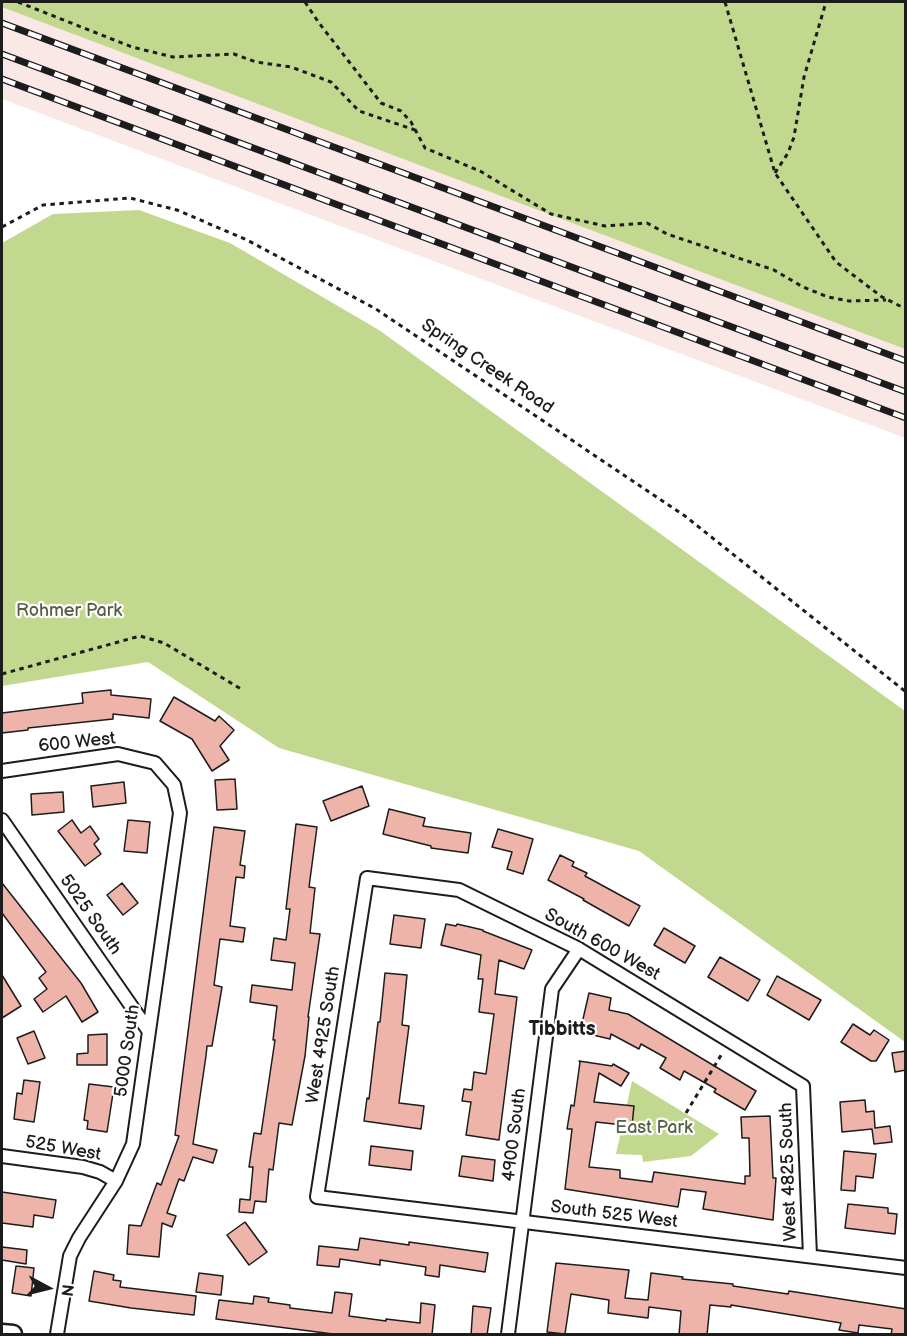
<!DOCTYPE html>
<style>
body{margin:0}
#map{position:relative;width:907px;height:1336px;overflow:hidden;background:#fff;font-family:"Balsamiq Sans",sans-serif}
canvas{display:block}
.frame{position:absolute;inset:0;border:3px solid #1c1c1c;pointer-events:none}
.north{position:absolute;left:18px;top:1258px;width:60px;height:60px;-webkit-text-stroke:4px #fff;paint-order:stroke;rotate:97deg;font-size:16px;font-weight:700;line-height:24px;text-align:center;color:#1c1c1c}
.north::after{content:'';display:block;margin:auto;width:21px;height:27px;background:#1c1c1c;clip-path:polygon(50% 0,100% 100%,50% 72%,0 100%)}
</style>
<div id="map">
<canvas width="907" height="1336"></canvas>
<div class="frame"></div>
<div class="north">N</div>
</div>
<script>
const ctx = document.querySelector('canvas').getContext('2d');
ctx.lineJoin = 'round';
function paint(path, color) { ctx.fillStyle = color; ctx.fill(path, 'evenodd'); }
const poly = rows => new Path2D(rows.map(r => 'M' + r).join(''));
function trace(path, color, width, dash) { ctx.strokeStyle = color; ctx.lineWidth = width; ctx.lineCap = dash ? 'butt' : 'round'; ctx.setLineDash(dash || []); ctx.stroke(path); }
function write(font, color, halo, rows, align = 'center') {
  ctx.font = font + ' "Balsamiq Sans",sans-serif'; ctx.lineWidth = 4.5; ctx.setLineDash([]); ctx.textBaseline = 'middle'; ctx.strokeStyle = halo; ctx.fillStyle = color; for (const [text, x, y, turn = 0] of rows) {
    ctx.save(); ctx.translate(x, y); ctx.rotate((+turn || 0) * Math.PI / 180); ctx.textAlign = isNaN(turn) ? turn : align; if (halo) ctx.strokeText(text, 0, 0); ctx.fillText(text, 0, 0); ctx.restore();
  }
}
const built = poly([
 [2,2,905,336,905,438,2,99]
]);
const green = poly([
 [2,2,905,2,905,349,2,7],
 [139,210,230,243,379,330,905,711,905,1042,639,851,279,748,148,662,2,686,2,243,53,214],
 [632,1081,719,1134,691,1156,643,1162,642,1155,616,1154]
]);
const building = poly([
 [111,690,111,695,151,699,149,718,113,714,113,719,28,728,28,730,2,733,2,713,83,703,82,693,111,690],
 [174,697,215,721,219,716,234,730,220,746,229,760,212,771,192,739,160,721,174,697],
 [235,779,237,809,217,810,215,780,235,779],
 [124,782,126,803,93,807,91,786,124,782],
 [362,786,369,806,331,821,323,801,362,786],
 [63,792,64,812,32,815,31,794,63,792],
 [389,809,425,818,423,826,471,833,468,853,431,848,431,846,383,834,389,809],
 [72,820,81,833,90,826,99,839,94,844,101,854,85,866,58,831,72,820],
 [128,820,150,822,147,853,124,851,128,820],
 [296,824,317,827,309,887,315,888,310,933,320,934,308,1017,309,1017,305,1056,292,1125,279,1123,273,1170,269,1169,266,1202,255,1201,253,1213,239,1212,240,1199,250,1200,253,1167,249,1167,254,1133,261,1134,275,1040,273,1040,277,1006,250,1002,252,985,292,990,295,963,271,960,274,938,286,940,290,909,286,909,296,824],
 [214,827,245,831,240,865,245,866,244,878,236,877,230,926,245,928,243,942,220,939,214,985,222,987,212,1046,207,1046,206,1056,193,1144,217,1150,213,1163,193,1157,184,1181,179,1179,167,1213,176,1216,172,1227,162,1223,159,1257,127,1254,129,1225,141,1226,157,1183,161,1185,179,1136,175,1135,214,827],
 [498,829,533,839,523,874,507,869,512,852,492,847,498,829],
 [560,855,574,862,572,866,587,873,585,876,640,906,629,926,583,900,584,899,548,880,560,855],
 [2,883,81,983,98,1012,82,1022,66,996,43,1012,34,999,47,989,39,978,46,972,2,913,2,883],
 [122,883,138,903,123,915,107,895,122,883],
 [394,915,425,919,421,948,390,944,394,915],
 [446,924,456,926,457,924,483,930,483,931,532,950,524,969,499,960,495,994,517,997,499,1140,466,1135,471,1102,462,1101,464,1089,472,1090,474,1072,486,1074,494,1014,479,1012,483,979,478,979,481,955,441,945,446,924],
 [664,928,695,946,685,963,654,945,664,928],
 [720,957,760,980,748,1001,708,977,720,957],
 [385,973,407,975,402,1025,409,1026,399,1103,424,1106,421,1129,364,1121,367,1098,369,1099,378,1022,380,1022,385,973],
 [2,975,21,1006,2,1018,2,975],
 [777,976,821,1000,809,1020,767,995,777,976],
 [589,993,611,998,609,1010,628,1014,756,1091,745,1110,714,1092,716,1089,684,1071,680,1080,660,1068,666,1058,641,1044,639,1049,611,1034,610,1039,580,1032,589,993],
 [853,1024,870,1035,874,1030,889,1040,876,1061,871,1061,841,1042,853,1024],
 [34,1031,45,1058,28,1064,17,1038,34,1031],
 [107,1034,107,1065,77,1065,77,1054,88,1053,88,1035,107,1034],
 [906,1051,906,1070,895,1072,892,1053,906,1051],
 [579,1061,612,1066,613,1064,629,1073,621,1086,599,1073,594,1102,634,1106,632,1126,596,1122,589,1167,620,1170,620,1178,652,1182,654,1172,745,1184,745,1176,750,1176,749,1138,742,1138,741,1117,770,1116,773,1178,776,1178,773,1220,703,1209,706,1192,681,1189,678,1207,565,1189,572,1129,567,1129,571,1105,574,1106,580,1062,579,1061],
 [24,1080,40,1082,34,1122,14,1119,17,1093,22,1094,24,1080],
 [89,1084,114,1087,107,1132,87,1129,88,1121,84,1120,89,1084],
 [865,1100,866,1112,874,1111,875,1128,890,1126,892,1142,874,1144,872,1129,842,1132,840,1102,865,1100],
 [371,1146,413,1151,411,1170,369,1165,371,1146],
 [844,1151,876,1154,873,1178,856,1176,855,1191,841,1190,844,1151],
 [462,1156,495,1160,493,1181,459,1176,462,1156],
 [2,1192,56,1200,53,1218,34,1215,33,1227,2,1223,2,1192],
 [848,1204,888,1208,888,1213,897,1214,895,1234,845,1228,848,1204],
 [245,1222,267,1252,249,1265,227,1235,245,1222],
 [360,1238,409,1245,409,1242,488,1253,485,1272,440,1265,439,1277,425,1275,426,1267,380,1260,380,1265,340,1259,339,1267,317,1265,319,1246,358,1250,360,1238],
 [2,1247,27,1250,26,1264,2,1260,2,1247],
 [556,1263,629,1270,625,1298,648,1300,651,1273,683,1277,682,1279,733,1284,733,1286,788,1294,789,1291,906,1309,906,1335,891,1335,892,1329,859,1325,858,1333,839,1330,841,1323,731,1305,731,1307,710,1305,707,1335,679,1335,681,1311,649,1307,648,1318,608,1313,609,1300,571,1294,565,1334,547,1332,556,1263],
 [16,1266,34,1268,31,1296,12,1293,16,1266],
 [94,1271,114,1275,113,1280,121,1281,120,1287,196,1296,194,1315,131,1308,89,1301,94,1271],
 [199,1273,223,1276,221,1295,196,1292,199,1273],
 [335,1292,352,1294,349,1316,386,1321,386,1319,420,1323,421,1303,435,1305,432,1335,341,1335,216,1319,219,1300,253,1304,254,1296,269,1298,268,1302,290,1305,290,1308,332,1313,335,1292],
 [473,1306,491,1308,487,1335,471,1335,473,1306]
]);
const path = poly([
 [18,2,132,47,173,57,234,54,256,62,291,67,331,82,359,111,415,130],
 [305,2,319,23,381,103,401,111,411,122,425,148,480,171,551,214,605,226,647,223,667,234,774,270,803,287,828,297,849,301,886,300],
 [725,2,775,173,836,262,882,297,906,309],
 [775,173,788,153,794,137,804,77,826,2],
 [2,227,43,205,130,198,177,210,247,240,376,309,685,516,906,692],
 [2,674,140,636,164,643,241,689],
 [686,1113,723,1052]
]);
const street = poly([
 [2,771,118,754,155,763,174,785,180,813,133,1144,116,1181,79,1238,70,1256,57,1334],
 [2,820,148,1030],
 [2,1156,83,1167,100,1172,116,1181],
 [810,1256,803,1086,579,949,459,890,367,878,317,1197,906,1268],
 [508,1334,552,989,579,949]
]);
const secondary = poly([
 [2,1333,13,1334]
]);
const rail = poly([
 [2,23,906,361],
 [2,54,906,392],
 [2,79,906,418]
]);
const streetNames = [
 ["Spring Creek Road",487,367,34],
 ["600 West",77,743,-6],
 ["5025 South",90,915,55],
 ["South 600 West",602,945,29],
 ["West 4925 South",324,1035,-81],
 ["5000 South",128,1051,-82],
 ["4900 South",515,1135,-83],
 ["525 West",63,1149,10],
 ["West 4825 South",789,1172,-92],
 ["South 525 West",614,1215,7]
];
const parkNames = [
 ["Rohmer Park",69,611],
 ["East Park",654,1128]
];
const neighbourhoodNames = [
 ["Tibbitts",562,1030]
];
paint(built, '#fae8e6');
paint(green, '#c2d88e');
paint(building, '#eeb4aa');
trace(building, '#1c1c1c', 1.5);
trace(street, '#1c1c1c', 16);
trace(secondary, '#1c1c1c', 21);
trace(path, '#1c1c1c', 3, [4.5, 4.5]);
trace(street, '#fff', 12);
trace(secondary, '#fff', 16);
trace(rail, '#1c1c1c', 7);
trace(rail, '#fff', 4.5, [14]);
write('18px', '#1c1c1c', '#fff', streetNames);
write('18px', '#565e44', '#fff', parkNames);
write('bold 20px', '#1c1c1c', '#fff', neighbourhoodNames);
</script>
